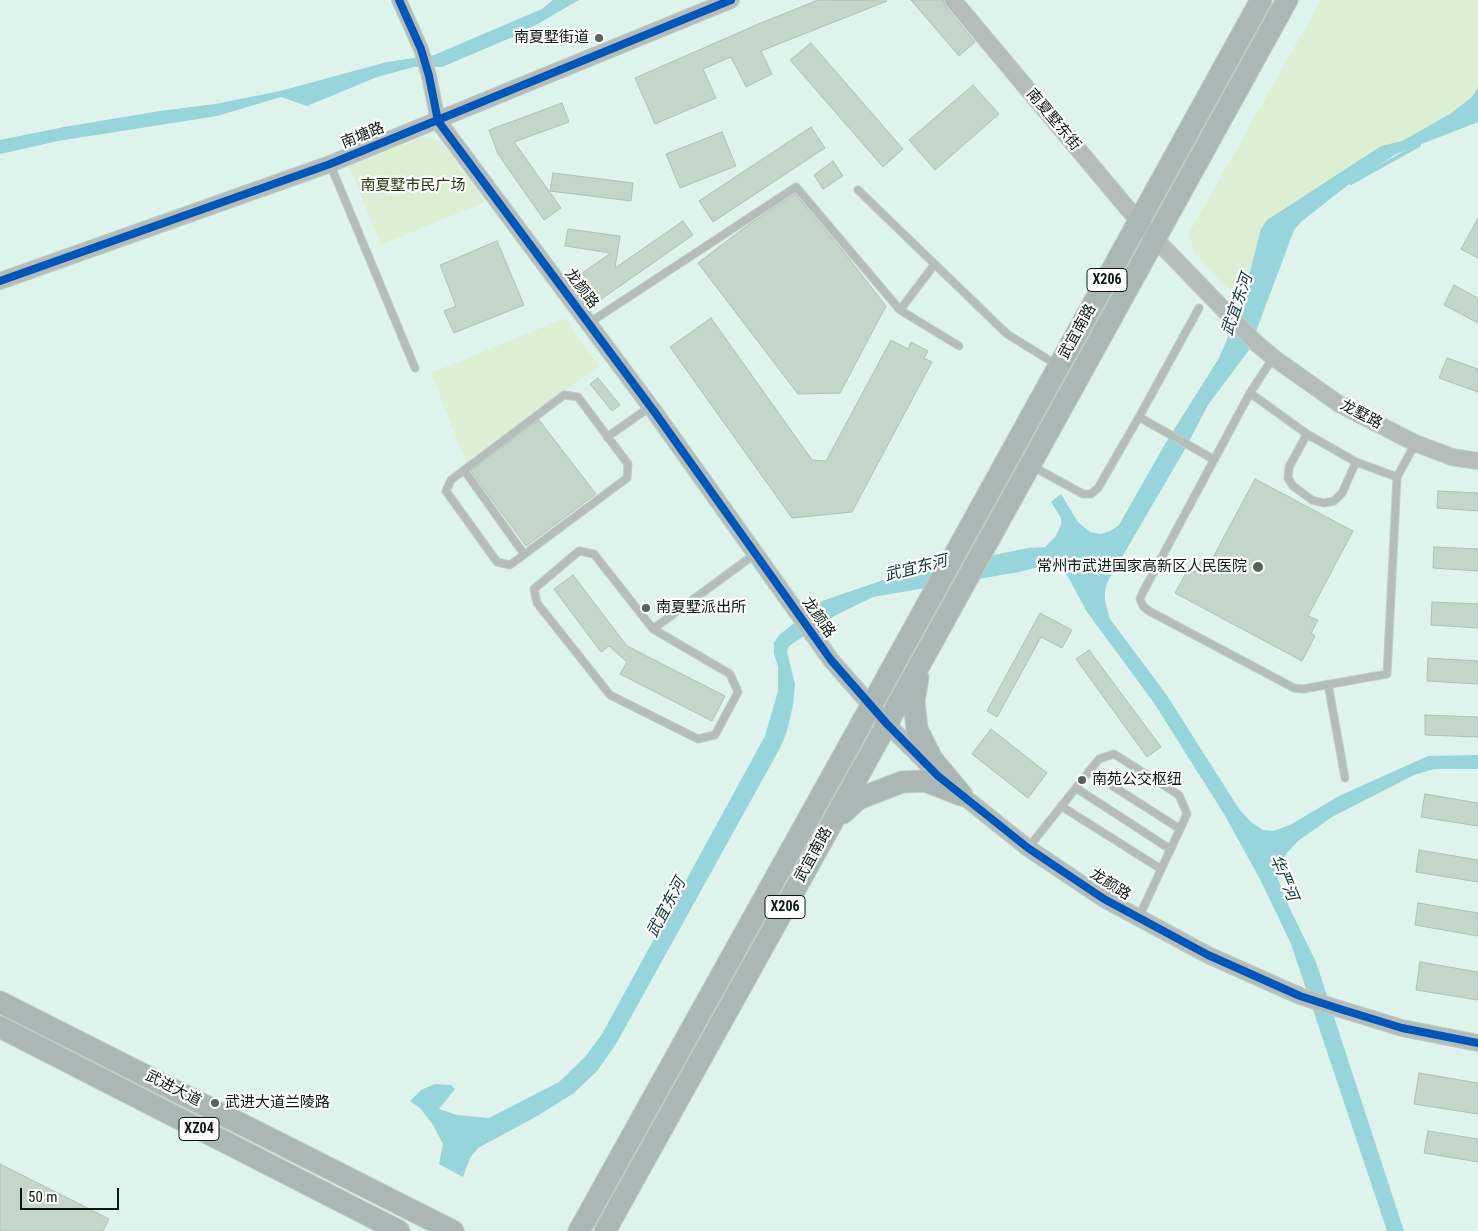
<!DOCTYPE html>
<meta charset="utf-8">
<style>
body{margin:0}
#map{position:relative;width:1478px;height:1231px;overflow:hidden;background:#def3eb;font-family:"Roboto Condensed",sans-serif}
canvas{display:block}
.scale{position:absolute;left:20px;top:1188px;width:99px;height:22px;box-sizing:border-box;border:2px solid #091812;border-top:0;padding-left:6px;font-size:15px;line-height:18px;white-space:nowrap;color:#091812;-webkit-text-stroke:4px #fff;paint-order:stroke}
</style>
<div id="map">
<canvas width="1478" height="1231"></canvas>
<div class="scale">50 m</div>
</div>
<script>
const ctx = document.querySelector('canvas').getContext('2d');
ctx.lineJoin = 'round';
function paint(path, color) { ctx.fillStyle = color; ctx.fill(path, 'evenodd'); }
const poly = rows => new Path2D(rows.map(r => 'M' + r).join(''));
function trace(path, color, width, dash) { ctx.strokeStyle = color; ctx.lineWidth = width; ctx.lineCap = dash ? 'butt' : 'round'; ctx.setLineDash(dash || []); ctx.stroke(path); }
function write(font, color, halo, rows, align = 'center') {
  ctx.font = font + ' "Roboto Condensed","Noto Sans SC",sans-serif'; ctx.lineWidth = 4.5; ctx.setLineDash([]); ctx.textBaseline = 'middle'; ctx.strokeStyle = halo; ctx.fillStyle = color; for (const [text, x, y, turn = 0] of rows) {
    ctx.save(); ctx.translate(x, y); ctx.rotate((+turn || 0) * Math.PI / 180); ctx.textAlign = isNaN(turn) ? turn : align; if (halo) ctx.strokeText(text, 0, 0); ctx.fillText(text, 0, 0); ctx.restore();
  }
}
const green = poly([
 [1321,0,1478,0,1478,87,1472,97,1450,114,1402,141,1380,146,1280,211,1241,303,1194,252,1189,233],
 [423,137,440,141,485,202,381,245,349,166],
 [565,318,599,366,466,462,431,373]
]);
const water = poly([
 [553,0,579,0,522,33,442,67,414,67,377,77,307,106,281,97,217,116,58,141,0,154,0,140,64,127,160,111,215,104,280,91,387,62,434,55,542,9],
 [1478,87,1478,122,1396,154,1348,185,1302,221,1294,230,1249,350,1208,405,1185,449,1108,581,1105,590,1105,601,1110,619,1166,694,1239,809,1251,822,1263,830,1273,831,1290,825,1339,796,1428,756,1478,755,1478,769,1434,769,1414,775,1332,817,1298,841,1287,853,1280,865,1278,879,1289,907,1316,962,1404,1231,1387,1231,1291,944,1261,881,1224,814,1154,703,1087,612,1067,575,1057,569,1038,567,1019,572,873,597,836,615,789,646,787,652,795,684,793,705,787,731,780,748,616,1044,597,1071,574,1093,539,1115,478,1148,470,1158,463,1177,439,1164,443,1144,433,1125,420,1108,410,1101,421,1090,435,1084,451,1085,455,1089,439,1109,457,1115,489,1118,559,1082,585,1057,602,1034,765,736,778,691,778,667,774,653,774,643,779,635,822,601,901,574,1028,548,1045,547,1055,537,1061,525,1061,518,1051,502,1061,494,1078,522,1090,532,1101,534,1110,531,1119,525,1165,444,1219,358,1228,337,1246,287,1261,229,1267,220,1381,146,1402,141,1450,114,1472,97]
]);
const stream = poly([
 [1351,183,1419,145]
]);
const building = poly([
 [818,0,887,1,761,51,772,74,746,87,731,57,703,69,716,98,655,124,635,78,756,25,818,0],
 [911,0,943,0,945,6,975,42,959,56,911,0],
 [811,43,903,149,883,167,790,60,811,43],
 [973,85,999,114,935,170,909,140,973,85],
 [562,103,569,122,514,142,561,208,544,220,498,154,489,130,562,103],
 [811,127,825,148,713,222,699,201,811,127],
 [722,132,736,166,680,188,666,154,722,132],
 [833,161,843,176,823,189,814,175,833,161],
 [553,173,633,183,631,201,550,191,553,173],
 [795,194,847,256,886,306,840,393,798,394,698,263,748,225,795,194],
 [1478,218,1478,258,1461,249,1478,218],
 [683,221,693,235,600,300,582,273,611,253,565,246,568,229,620,236,615,268,683,221],
 [497,241,524,305,454,333,444,311,456,306,440,265,497,241],
 [1454,285,1478,298,1478,323,1444,305,1454,285],
 [711,318,812,460,826,461,891,340,908,349,911,342,928,351,924,358,932,362,852,512,792,518,670,347,711,318],
 [1447,358,1478,369,1478,392,1439,378,1447,358],
 [598,378,620,405,612,411,590,384,598,378],
 [539,420,596,494,526,546,471,471,539,420],
 [1255,479,1353,531,1308,616,1318,620,1311,633,1315,636,1302,661,1175,593,1189,568,1195,572,1202,559,1210,563,1255,479],
 [1438,491,1478,493,1478,511,1437,508,1438,491],
 [1434,547,1478,549,1478,571,1433,568,1434,547],
 [573,575,627,646,725,696,712,721,620,674,627,662,609,646,601,652,554,589,573,575],
 [1432,602,1478,604,1478,628,1431,625,1432,602],
 [1040,613,1072,630,1062,648,1041,637,997,717,987,711,1040,613],
 [1089,650,1161,747,1147,757,1076,659,1089,650],
 [1428,658,1478,661,1478,684,1427,681,1428,658],
 [1425,715,1478,717,1478,737,1425,735,1425,715],
 [991,729,1047,773,1028,798,972,754,991,729],
 [1425,794,1478,803,1478,826,1421,817,1425,794],
 [1419,850,1478,860,1478,882,1416,872,1419,850],
 [1418,903,1478,913,1478,936,1415,925,1418,903],
 [1420,962,1478,972,1478,1000,1416,990,1420,962],
 [1419,1073,1478,1083,1478,1114,1414,1104,1419,1073],
 [1428,1131,1478,1139,1478,1162,1424,1153,1428,1131],
 [0,1164,109,1219,103,1231,0,1231,0,1164]
]);
const service = poly([
 [330,164,415,368],
 [858,190,1007,334,1057,365],
 [900,310,934,265],
 [589,323,796,187,900,310,959,346],
 [1273,358,1250,393,1143,592,1140,599,1143,606,1149,611,1294,688,1303,689,1387,674,1397,477,1415,444],
 [1250,393,1307,434,1356,462,1397,477],
 [564,395,578,397,628,464,627,478,510,565,497,562,446,491,451,480,564,395],
 [1139,417,1213,459],
 [1307,434,1289,467,1288,478,1293,486,1312,500,1324,503,1334,501,1342,493,1356,462],
 [607,437,650,407],
 [1032,466,1083,494,1091,494,1098,488,1139,417,1199,308],
 [464,470,524,554],
 [579,551,594,554,653,629,730,674,738,692,715,735,698,739,610,695,537,603,534,589,579,551],
 [653,629,755,554],
 [1328,684,1345,778],
 [1089,771,1180,829],
 [1076,788,1170,849],
 [1061,806,1161,869],
 [1028,848,1099,759,1114,754,1179,795,1187,814,1138,919]
]);
const minor = poly([
 [399,0,421,49,429,76,438,121]
]);
const tertiary = poly([
 [953,0,1139,222,1256,343,1274,358,1339,404,1415,443,1452,457,1478,461],
 [438,121,656,414,831,660,887,724,933,770],
 [0,281,330,164,731,0],
 [953,788,1028,848,1104,899,1208,955,1300,996,1340,1009,1402,1028,1478,1043]
]);
const primary = poly([
 [918,678,914,701,917,729,932,759,962,795],
 [843,813,858,799,902,782,925,781,961,795],
 [0,1002,453,1231],
 [0,1027,399,1231],
 [579,1231,871,706,1261,0],
 [605,1231,887,724,1287,0]
]);
const cycleway = poly([
 [399,0,421,49,429,76,438,121,656,414,831,660,887,724,938,776,1028,848,1104,899,1208,955,1300,996,1340,1009,1402,1028,1478,1043],
 [0,281,330,164,731,0]
]);
const markers = [
 [599,38,5,"#54655e"],
 [1258,567,6,"#54655e"],
 [646,608,5,"#54655e"],
 [1082,780,5,"#54655e"],
 [215,1103,5,"#54655e"]
];
const shields = [
 [1107,280,40],
 [785,907,40],
 [199,1129,40]
];
const shieldNames = [
 ["X206",1107,280],
 ["X206",785,907],
 ["XZ04",199,1129]
];
const poiNames = [
 ["南夏墅街道",589,38,"right"],
 ["常州市武进国家高新区人民医院",1247,567,"right"],
 ["南夏墅派出所",656,608],
 ["南苑公交枢纽",1092,780],
 ["武进大道兰陵路",225,1103]
];
const streetNames = [
 ["南夏墅东街",1053,120,50],
 ["南塘路",363,136,-22],
 ["龙颜路",581,289,53],
 ["武宜南路",1078,332,-61],
 ["龙墅路",1361,415,28],
 ["龙颜路",818,618,55],
 ["武宜南路",814,855,-61],
 ["龙颜路",1110,885,32],
 ["武进大道",173,1089,27]
];
const parkNames = [
 ["南夏墅市民广场",413,186]
];
const waterNames = [
 ["武宜东河",1238,305,-71],
 ["武宜东河",916,569,-14],
 ["华严河",1283,878,67],
 ["武宜东河",667,908,-62]
];
paint(green, '#dcefd3');
paint(water, '#98d4dc');
trace(stream, '#98d4dc', 4);
paint(building, '#c4d6ca');
trace(building, '#b0bfb6', 1);
trace(service, '#becec7', 9);
trace(minor, '#becec7', 16);
trace(tertiary, '#becec7', 18);
trace(primary, '#becec7', 23);
trace(service, '#b5bdbb', 7);
trace(minor, '#b5bdbb', 14);
trace(tertiary, '#b5bdbb', 16);
trace(primary, '#aab7b4', 21);
trace(cycleway, '#0057b8', 8);
for (const [x, y, r, color] of markers) { const dot = new Path2D(); dot.arc(x, y, r, 0, 2 * Math.PI); ctx.fillStyle = color; ctx.fill(dot); trace(dot, '#fff', 2); }
for (const [x, y, w] of shields) { const box = new Path2D(); box.roundRect(x - w / 2, y - 11.5, w, 23, 4); ctx.fillStyle = '#fff'; ctx.fill(box); trace(box, '#091812', 1); }
write('bold 14px', '#091812', null, shieldNames);
write('15px', '#091812', '#fff', poiNames, 'left');
write('15px', '#091812', '#fff', streetNames);
write('15px', '#29360d', '#fff', parkNames);
write('italic 16px', '#10363c', '#fff', waterNames);
</script>
